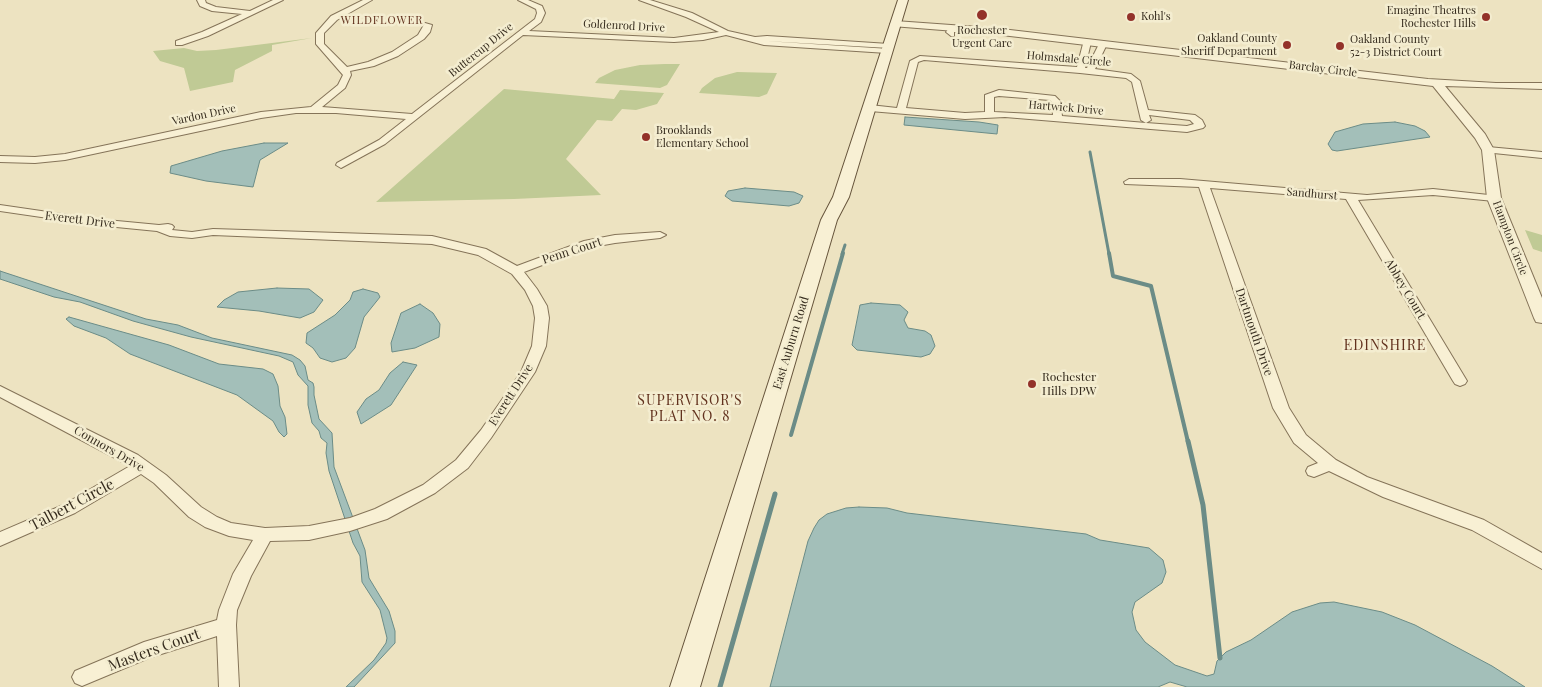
<!DOCTYPE html>
<style>
body{margin:0}
canvas{display:block;background:#ede3c1}
</style>
<canvas width="1542" height="687"></canvas>
<script>
const ctx = document.querySelector('canvas').getContext('2d');
ctx.lineJoin = 'round';
function paint(path, color) { ctx.fillStyle = color; ctx.fill(path, 'evenodd'); }
const poly = rows => new Path2D(rows.map(r => 'M' + r).join(''));
function trace(path, color, width, dash) { ctx.strokeStyle = color; ctx.lineWidth = width; ctx.lineCap = dash ? 'butt' : 'round'; ctx.setLineDash(dash || []); ctx.stroke(path); }
function write(font, color, halo, rows, align = 'center') {
  ctx.font = font + ' "Playfair Display",serif'; ctx.lineWidth = 5; ctx.setLineDash([]); ctx.textBaseline = 'middle'; ctx.strokeStyle = halo; ctx.fillStyle = color; for (const [text, x, y, turn = 0] of rows) {
    ctx.save(); ctx.translate(x, y); ctx.rotate((+turn || 0) * Math.PI / 180); ctx.textAlign = isNaN(turn) ? turn : align; if (halo) ctx.strokeText(text, 0, 0); ctx.fillText(text, 0, 0); ctx.restore();
  }
}
const green = poly([
 [312,38,272,45,272,51,235,70,233,82,190,91,184,68,160,61,153,51,184,48,197,51,216,50],
 [665,64,680,64,667,85,660,88,595,83,599,78,615,70,640,65],
 [737,72,777,73,767,94,759,97,699,93,702,88,715,78],
 [504,89,614,99,620,90,664,93,657,104,636,110,622,109,612,121,597,120,566,159,601,195,514,199,376,202],
 [1525,230,1542,235,1542,252,1533,249]
]);
const water = poly([
 [905,117,979,122,998,125,997,134,904,125,905,117],
 [1395,122,1415,126,1425,131,1430,137,1337,151,1332,150,1328,144,1335,132,1363,124,1395,122],
 [264,143,288,143,260,160,253,187,206,181,170,173,171,166,222,151,264,143],
 [745,188,794,192,803,196,799,203,789,206,732,201,725,196,728,191,745,188],
 [0,271,146,319,178,325,212,338,292,355,300,360,305,366,308,380,313,383,314,387,314,395,319,419,332,433,334,467,365,550,369,578,389,611,395,631,395,643,354,687,346,687,374,660,386,643,387,638,380,610,362,582,360,556,353,543,329,471,326,453,327,443,321,438,319,431,312,423,308,405,308,386,298,375,293,362,279,356,191,337,133,321,80,302,54,297,0,279,0,271],
 [277,288,309,289,323,300,314,312,300,318,259,311,217,307,224,300,238,292,277,288],
 [363,289,378,293,380,297,364,317,355,348,346,358,332,362,320,358,313,348,306,343,307,333,335,315,350,300,353,292,363,289],
 [871,303,900,305,908,312,904,320,908,328,925,331,931,335,935,346,930,354,921,357,857,350,852,345,860,305,871,303],
 [420,304,433,313,440,324,439,337,415,348,392,352,391,343,401,313,420,304],
 [69,317,169,345,219,364,263,369,273,374,278,386,280,406,285,417,287,434,284,437,279,432,273,421,237,395,130,354,106,338,74,326,66,319,69,317],
 [403,362,417,365,391,405,361,424,357,412,366,399,379,390,390,373,403,362],
 [859,507,887,508,907,513,1086,534,1100,540,1149,548,1163,560,1166,572,1162,583,1135,602,1132,612,1136,630,1145,642,1175,665,1207,676,1214,674,1217,661,1226,652,1251,640,1292,612,1320,603,1334,602,1382,612,1415,625,1492,666,1525,687,1187,687,1170,682,1158,687,770,687,808,541,814,528,819,520,827,514,846,508,859,507]
]);
const streamFar2 = poly([
 [1090,152,1109,254],
 [842,254,845,245]
]);
const streamFar1 = poly([
 [1109,253,1113,276,1151,286,1188,442],
 [791,435,843,253]
]);
const stream = poly([
 [1188,441,1203,505,1220,658],
 [720,687,775,494]
]);
const minor = poly([
 [197,0,205,0,206,3,216,7,250,11,273,0,283,0,208,36,182,45,176,45,176,41,202,32,242,14,212,11,200,6,197,0],
 [363,0,372,0,337,20,324,33,324,44,347,67,368,62,392,52,418,35,425,23,432,25,430,32,424,39,398,56,374,66,350,71,351,75,345,88,322,107,412,114,535,19,537,13,536,9,518,0,528,0,542,6,545,13,541,22,529,31,674,38,719,32,686,17,639,0,650,0,692,13,728,31,755,37,767,36,889,44,893,46,889,48,765,41,890,49,891,51,887,53,764,45,726,35,703,40,674,42,523,35,385,144,341,168,336,165,337,163,379,140,406,119,336,113,296,113,261,118,65,160,35,163,0,162,0,156,35,157,65,154,261,112,311,107,338,85,343,75,316,44,316,33,331,16,363,0],
 [949,28,968,28,972,30,968,32,954,32,954,36,951,36,946,32,949,28],
 [1084,40,1091,42,1085,68,1087,68,1100,42,1106,42,1107,44,1095,69,1131,74,1140,81,1148,110,1195,115,1202,120,1205,126,1203,128,1187,132,1005,117,965,119,870,111,865,108,870,105,897,108,910,61,920,56,1077,67,1084,40],
 [924,60,1080,73,1126,78,1132,82,1141,120,1146,123,1062,116,1060,101,1055,96,999,90,985,95,985,112,965,113,906,108,918,62,924,60],
 [999,96,1050,100,1052,102,1053,115,994,112,994,97,999,96],
 [1149,115,1190,120,1194,124,1187,126,1146,123,1151,120,1149,115],
 [1488,147,1542,152,1542,158,1484,152,1483,150,1488,147],
 [1129,179,1180,179,1367,195,1433,189,1498,196,1499,198,1498,200,1494,201,1433,195,1358,200,1467,381,1465,384,1460,386,1455,384,1453,381,1346,199,1210,188,1289,408,1306,435,1336,460,1367,477,1484,520,1542,553,1542,569,1472,530,1383,497,1329,471,1314,477,1308,475,1306,471,1308,467,1318,463,1294,443,1273,408,1199,187,1125,184,1124,182,1129,179],
 [0,205,96,219,159,225,168,224,172,225,174,227,172,230,192,232,213,229,432,236,486,249,517,266,584,241,615,235,660,232,666,235,660,238,615,243,587,248,524,272,537,289,547,306,549,318,546,346,535,372,491,438,468,468,435,493,387,519,350,531,309,540,270,541,251,576,237,610,236,625,239,687,219,687,217,636,149,658,82,686,75,683,72,677,75,671,144,642,217,620,219,610,233,574,253,540,229,536,205,527,189,517,154,483,141,474,75,513,0,546,0,532,63,505,130,466,0,397,0,386,138,455,166,475,201,507,217,517,231,523,265,528,309,526,350,518,375,509,423,485,456,460,481,430,521,372,532,346,535,318,533,306,525,290,512,274,478,255,432,244,213,235,192,238,170,236,157,231,96,225,0,211,0,205]
]);
const tertiary = poly([
 [895,21,993,28,1428,79,1496,83,1542,83,1542,89,1445,86,1485,134,1494,150,1501,198,1542,298,1542,323,1536,322,1534,318,1487,198,1482,150,1475,138,1433,86,993,34,892,26,890,24,895,21]
]);
const secondary = poly([
 [898,0,908,0,849,197,837,220,700,687,670,687,821,220,833,197,898,0]
]);
const markers = [
 [982,15,6,"#93322a"],
 [1131,17,5,"#93322a"],
 [1486,17,5,"#93322a"],
 [1287,45,5,"#93322a"],
 [1340,46,5,"#93322a"],
 [646,137,5,"#93322a"],
 [1032,384,5,"#93322a"]
];
const farPoinames = [
 ["Emagine Theatres",1476,11,"right"],
 ["Rochester Hills",1476,24,"right"],
 ["Kohl's",1141,17],
 ["Rochester",982,31,"center"],
 ["Urgent Care",982,44,"center"],
 ["Oakland County",1277,39,"right"],
 ["Sheriff Department",1277,52,"right"],
 ["Oakland County",1350,40],
 ["52-3 District Court",1350,53],
 ["Brooklands",656,131],
 ["Elementary School",656,144]
];
const farNeighbourhoodnames = [
 ["WILDFLOWER",382,21]
];
const farStreetnames = [
 ["Goldenrod Drive",624,26,3],
 ["Buttercup Drive",481,50,-39],
 ["Holmsdale Circle",1069,59,5],
 ["Barclay Circle",1323,69,7],
 ["Hartwick Drive",1066,108,5],
 ["Vardon Drive",204,115,-12],
 ["Sandhurst",1312,194,5],
 ["Hampton Circle",1510,238,69]
];
const streetNames = [
 ["Everett Drive",80,220,7],
 ["Penn Court",572,251,-18],
 ["Abbey Court",1405,289,59],
 ["Dartmouth Drive",1254,332,71],
 ["East Auburn Road",791,343,-73],
 ["Everett Drive",511,395,-57],
 ["Connors Drive",109,449,30]
];
const poiNames = [
 ["Rochester",1042,377],
 ["Hills DPW",1042,391]
];
const neighbourhoodNames = [
 ["EDINSHIRE",1385,346],
 ["SUPERVISOR'S",690,401],
 ["PLAT NO. 8",690,417]
];
const nearStreetnames = [
 ["Talbert Circle",72,505,-28],
 ["Masters Court",154,650,-20]
];
paint(green, '#c0ca95');
paint(water, '#a3bfb9');
trace(water, '#6b8c87', 1);
trace(streamFar2, '#6b8c87', 3);
trace(streamFar1, '#6b8c87', 4);
trace(stream, '#6b8c87', 5);
trace(minor, '#857459', 2);
trace(tertiary, '#857459', 2);
trace(secondary, '#67553c', 2);
paint(minor, '#f8f0d4');
paint(tertiary, '#f8f0d4');
paint(secondary, '#f8f0d4');
for (const [x, y, r, color] of markers) { const dot = new Path2D(); dot.arc(x, y, r, 0, 2 * Math.PI); ctx.fillStyle = color; ctx.fill(dot); trace(dot, '#f4edd0', 2); }
write('11px', '#352b1d', '#f4edd0', farPoinames, 'left');
ctx.letterSpacing = '1px';
write('11px', '#61311d', '#f4edd0', farNeighbourhoodnames);
ctx.letterSpacing = '0px';
write('11px', '#352b1d', '#f4edd0', farStreetnames);
write('12px', '#352b1d', '#f4edd0', streetNames);
write('12px', '#352b1d', '#f4edd0', poiNames, 'left');
ctx.letterSpacing = '1px';
write('14px', '#61311d', '#f4edd0', neighbourhoodNames);
ctx.letterSpacing = '0px';
write('15px', '#352b1d', '#f4edd0', nearStreetnames);
</script>
